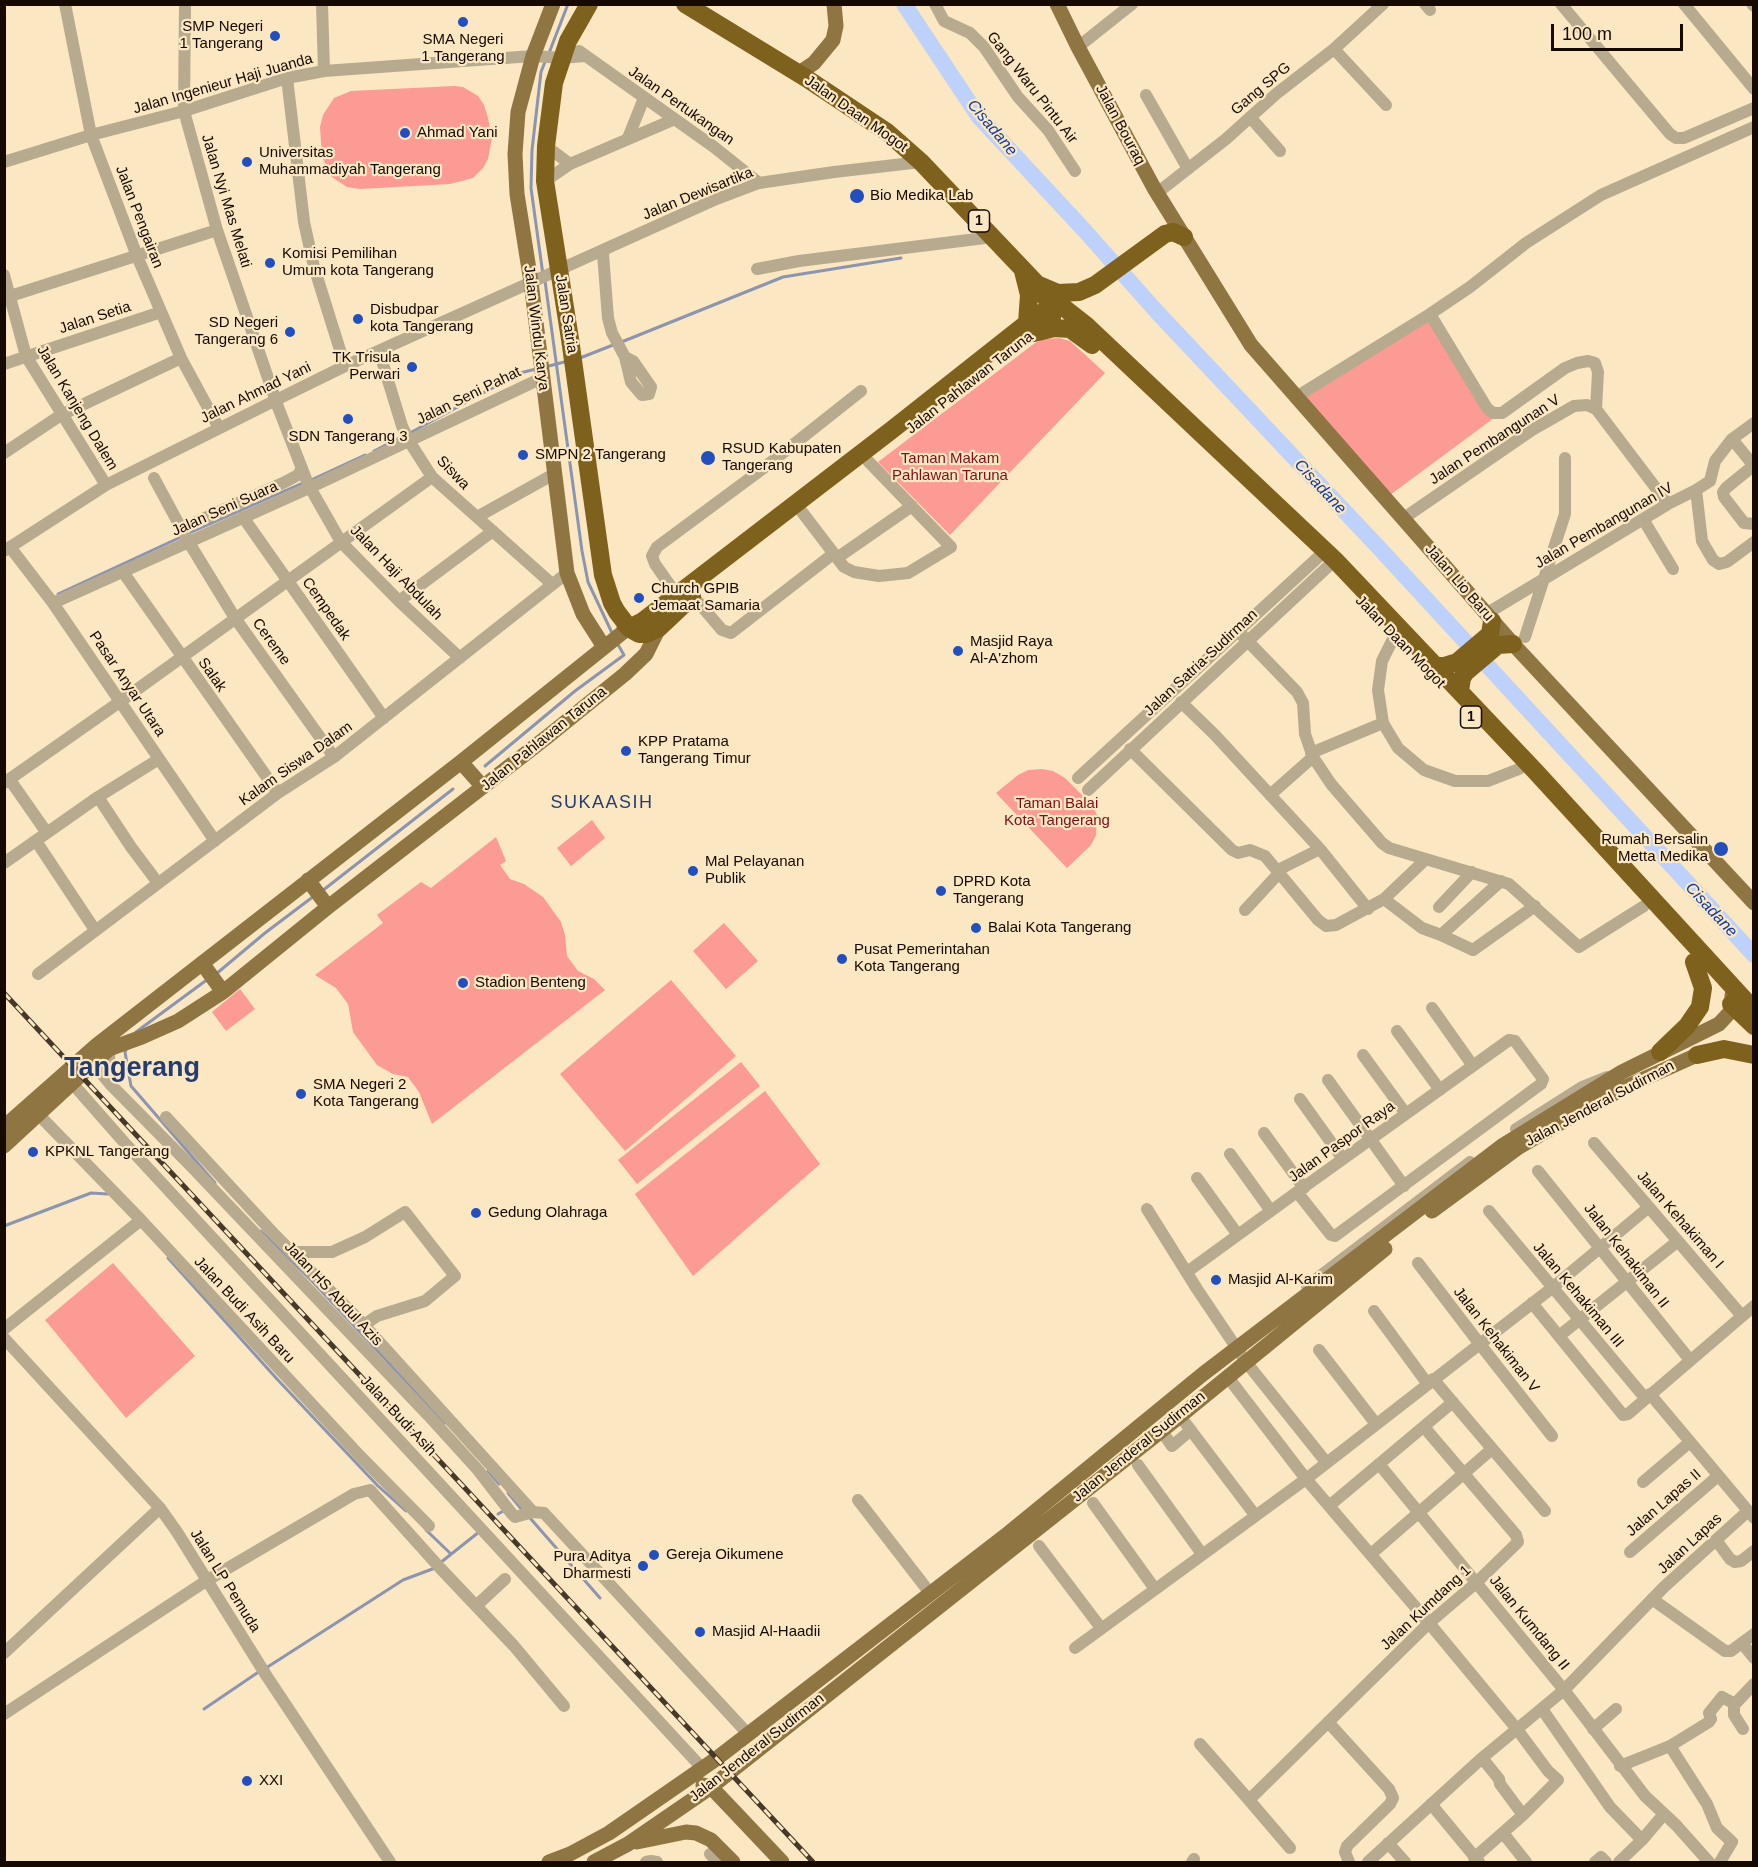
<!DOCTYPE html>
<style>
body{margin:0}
#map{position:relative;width:1758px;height:1867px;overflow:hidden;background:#fbe7c1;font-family:Helvetica,sans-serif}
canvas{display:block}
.frame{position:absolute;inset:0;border:6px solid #150900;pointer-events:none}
.scale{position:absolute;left:1551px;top:24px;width:132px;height:27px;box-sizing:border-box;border:3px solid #150900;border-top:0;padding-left:8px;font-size:18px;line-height:21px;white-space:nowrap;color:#150900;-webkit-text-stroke:4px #fbe7c1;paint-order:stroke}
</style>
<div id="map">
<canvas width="1758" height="1867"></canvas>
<div class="frame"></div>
<div class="scale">100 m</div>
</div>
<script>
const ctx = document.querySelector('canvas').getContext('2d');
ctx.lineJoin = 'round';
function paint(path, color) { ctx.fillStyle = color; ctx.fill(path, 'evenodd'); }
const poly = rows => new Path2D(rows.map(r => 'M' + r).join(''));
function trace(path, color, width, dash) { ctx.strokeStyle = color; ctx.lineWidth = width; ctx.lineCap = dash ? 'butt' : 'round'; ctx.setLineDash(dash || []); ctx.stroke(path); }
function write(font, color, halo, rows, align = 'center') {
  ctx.font = font + ' Helvetica,sans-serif'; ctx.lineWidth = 4.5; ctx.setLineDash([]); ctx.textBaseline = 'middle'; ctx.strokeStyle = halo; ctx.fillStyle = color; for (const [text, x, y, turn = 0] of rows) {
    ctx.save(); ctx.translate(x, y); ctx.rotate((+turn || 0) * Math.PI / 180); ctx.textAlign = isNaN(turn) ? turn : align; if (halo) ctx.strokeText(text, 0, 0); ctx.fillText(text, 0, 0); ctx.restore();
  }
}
const green = poly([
 [454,86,463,87,478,96,484,105,488,118,492,138,488,159,483,168,473,178,450,184,360,189,347,187,332,177,322,157,320,127,323,115,334,98,351,91],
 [1435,316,1494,418,1390,495,1297,401],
 [1059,338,1070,341,1105,373,950,535,878,462,1035,343,1044,339],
 [1042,769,1053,771,1065,778,1093,806,1097,815,1096,835,1091,845,1067,868,996,793,1018,775,1028,770],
 [592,820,605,838,571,866,557,848],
 [496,837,506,861,500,865,510,879,524,884,543,897,561,922,565,935,567,956,578,971,594,979,605,990,432,1124,419,1092,408,1077,393,1074,377,1065,353,1032,348,1004,336,988,315,975,383,923,377,915,421,882,431,888],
 [724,923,758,961,726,989,693,951],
 [671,980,736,1056,625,1151,560,1074],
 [240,989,255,1009,226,1031,212,1012],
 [741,1062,760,1086,637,1184,618,1160],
 [765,1091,820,1164,693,1276,635,1194],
 [113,1263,195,1356,126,1418,45,1320]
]);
const stream = poly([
 [549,53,568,4],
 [543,275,531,188,532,150,541,72,545,62],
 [545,281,582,551,588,582,613,635],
 [619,343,783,277,901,258],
 [580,358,613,345],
 [545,367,568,361],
 [408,434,520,373,536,369],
 [374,451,403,436],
 [311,480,365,455],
 [187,534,305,482],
 [58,594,181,537],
 [485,766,575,691,624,655,617,643],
 [322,891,453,789],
 [216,974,265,933,314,896],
 [136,1032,208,979],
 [127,1048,125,1052,131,1086,215,1183],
 [4,1226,91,1193,108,1194],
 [261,1231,312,1281,445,1423],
 [168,1258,277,1379,378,1486,406,1511],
 [488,1471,499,1484],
 [508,1493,523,1511],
 [498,1514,505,1510],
 [530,1518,600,1598],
 [426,1530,451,1554],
 [440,1563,479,1532],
 [266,1668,403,1580,435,1568],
 [204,1709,260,1671]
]);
const river = poly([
 [904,4,979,117,1085,231,1157,312,1381,550,1754,955]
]);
const minor = poly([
 [65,4,91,135,137,256,181,358,219,428],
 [185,4,184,111,217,230,278,407,308,484,341,542,399,601,460,658],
 [322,4,324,71],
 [935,4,944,21,970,33,984,47,1018,97,1048,130,1075,171],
 [1425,4,1430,10],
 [1561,4,1670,134,1676,138,1684,138,1754,108],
 [1684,4,1754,89],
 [1752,4,1754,6],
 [1078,47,1132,4],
 [1334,49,1386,105],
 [579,51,714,147,759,183],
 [287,78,304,222,314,267,345,366],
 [1146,95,1188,169],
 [1250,117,1280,151],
 [628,138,644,98],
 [546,146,570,164],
 [4,162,91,135,184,111,287,78,324,71,533,56,562,58,584,56],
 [545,181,570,164,675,119],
 [1157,193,1226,139,1276,94,1334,49,1383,4],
 [605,249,603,254,608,318,612,333,625,357,633,361,651,387,649,394,642,395,631,382,625,357],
 [757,269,799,261,993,237],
 [4,275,26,356,106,485],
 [4,298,217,230],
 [1430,314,1487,408,1493,413,1502,413,1565,368,1577,363,1588,361,1595,363,1598,372,1596,409],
 [379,351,402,426,409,441,432,477,552,584],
 [4,364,161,312],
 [1296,397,1430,314,1470,287,1526,243,1601,195,1754,127],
 [1732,439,1754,423],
 [4,453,61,415,181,358],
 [1753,466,1726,488,1723,492,1724,497,1744,523,1754,524],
 [154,478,188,541,235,618,334,757],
 [1696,490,1710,481,1715,461,1732,439,1754,466],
 [802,512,844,567,854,572,879,576,908,573,951,547,868,461],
 [243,517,384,718],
 [477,517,554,474],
 [1404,518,1532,430,1574,406,1587,405,1596,409,1668,504],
 [1643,519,1673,569],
 [196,522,283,483,298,475,302,468],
 [10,547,53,603,215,841],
 [4,551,106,485,276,400,345,366,714,200,759,183,834,172,921,162],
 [837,558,912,506],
 [123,572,278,793],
 [676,594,655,564,652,556,657,547,765,467,861,391],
 [693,596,722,630,731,633,833,554],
 [399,601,493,531],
 [53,603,309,488,542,378],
 [1486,614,1668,504,1696,490,1702,541,1713,560,1719,564,1727,562,1754,542],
 [1237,630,1297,692,1303,703,1305,734,1313,757,1331,784,1382,843,1389,848,1509,884,1579,947,1644,906],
 [1395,635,1382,661,1378,690,1383,723,1398,748,1424,770,1455,781,1488,781,1519,769],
 [1525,637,1565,514,1565,458],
 [1181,702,1215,735,1320,849,1368,909],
 [1130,749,1232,850,1238,853,1250,850,1265,856,1318,920,1326,926,1336,925,1384,899,1426,859],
 [1311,753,1383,723],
 [1078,778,1325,551],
 [10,780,47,833],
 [4,783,121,701,432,477],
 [1088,790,1335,560],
 [1270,795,1313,757],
 [98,797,131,847,158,883],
 [36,841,95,930],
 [4,863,98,797,159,759],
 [1278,870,1320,849],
 [1501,881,1441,935,1473,950,1535,906],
 [1384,899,1422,928,1441,935],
 [1439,907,1472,872],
 [1245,910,1280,872],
 [38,974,278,793,334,757,567,573],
 [1432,1008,1473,1066],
 [1397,1031,1440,1090],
 [109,1049,110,1084],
 [1363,1055,1406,1114],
 [93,1063,110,1084,191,1166,428,1415,478,1470,512,1514,515,1517,533,1512,544,1513,748,1734],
 [1328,1080,1404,1186],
 [72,1083,123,1141,703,1769],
 [1300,1099,1343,1159],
 [38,1114,141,1220,360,1456,429,1526],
 [166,1117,275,1235,364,1325,533,1512],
 [1516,1129,1582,1087,1607,1077],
 [1264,1133,1304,1188],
 [1594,1143,1742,1316],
 [1230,1154,1271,1211],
 [1538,1171,1690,1360],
 [1197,1178,1238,1235],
 [1147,1209,1197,1289,1246,1362,1326,1462],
 [1489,1211,1645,1398],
 [291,1252,332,1252,365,1237,405,1212,455,1276,425,1301,377,1316,364,1325],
 [1418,1263,1479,1343,1552,1436],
 [1187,1272,1297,1192,1509,1040,1515,1041,1543,1079,1541,1084,1335,1236,1331,1235,1297,1192],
 [1307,1286,1470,1162],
 [1532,1303,1623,1415,1628,1414,1754,1306],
 [1374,1311,1427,1383],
 [4,1329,141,1220],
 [1559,1336,1678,1241],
 [4,1338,160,1508,177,1532,266,1675,390,1862],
 [1319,1350,1376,1424],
 [1227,1376,1306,1479,1429,1623,1516,1728,1548,1771,1558,1780,1523,1815],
 [1433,1379,1545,1511],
 [1650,1394,1754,1518],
 [1180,1416,1255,1515],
 [1161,1430,1172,1446,1191,1430],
 [1379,1464,1564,1690,1645,1796,1676,1825,1709,1862],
 [1138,1465,1202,1554],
 [1643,1482,1690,1442],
 [858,1500,930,1593],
 [1093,1503,1155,1589],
 [1329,1506,1453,1402],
 [1716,1540,1730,1559,1735,1562,1741,1561,1754,1551],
 [1039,1546,1101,1628],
 [1630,1552,1718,1476],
 [1371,1554,1492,1449],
 [1652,1599,1725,1651,1731,1651,1754,1634],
 [476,1606,505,1579],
 [1742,1643,1754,1658],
 [1075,1648,1306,1479,1552,1288,1649,1207],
 [4,1653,160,1508],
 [1542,1709,1610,1807,1642,1840],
 [4,1714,206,1581,354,1494,370,1490,441,1569,514,1646,564,1706],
 [1328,1722,1389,1789,1393,1798,1390,1804,1347,1846,1345,1852,1349,1862],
 [1593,1729,1616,1709],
 [1743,1729,1734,1715,1734,1705,1754,1684],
 [1200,1744,1249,1800],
 [1670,1746,1707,1804,1717,1828,1732,1842,1720,1862],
 [1620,1766,1670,1746,1709,1722,1711,1719,1709,1713,1722,1697,1735,1704],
 [1431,1804,1479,1862],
 [1503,1833,1526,1862],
 [1388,1843,1405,1862],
 [1290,1848,1249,1800,1429,1623,1476,1583,1518,1542,1516,1535,1424,1427],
 [710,1854,718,1862],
 [1474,1858,1523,1815,1500,1784,1499,1779,1482,1758],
 [646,1862,651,1861,657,1862],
 [1192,1862,1194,1859],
 [1368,1862,1482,1758,1564,1690,1664,1587,1748,1511],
 [1595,1862,1601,1857,1606,1862],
 [1619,1862,1642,1840,1664,1814]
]);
const major = poly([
 [553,4,533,56,518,112,515,154,517,194,531,282,567,573,583,614,604,647],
 [1057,4,1078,47,1154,188,1251,345,1513,644,1754,903],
 [799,73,814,63,833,40,836,26,834,4],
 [461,762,483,787],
 [308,880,328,907],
 [202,963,223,992],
 [4,1127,97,1045,461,762,622,633,626,625],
 [4,1146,109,1049,142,1037,178,1021,223,992,328,907,547,737,625,674,646,654,659,628],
 [1432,1211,1519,1147,1574,1115,1630,1085,1697,1055],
 [703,1785,711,1787,782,1862],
 [637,1842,686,1832,696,1833,711,1840,733,1862],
 [549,1862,570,1854,609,1833,716,1759,1005,1536,1203,1374,1502,1146,1622,1072,1719,1024,1732,1010,1732,995],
 [594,1862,628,1844,711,1787,1180,1416,1385,1249]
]);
const highway = poly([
 [589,4,568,41,554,83,546,146,545,181,570,339,603,575,612,603,617,612,630,629,639,634,646,634,659,628,692,597],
 [685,4,806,78,887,132,921,162,1035,282,1051,306,1052,318],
 [1023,271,1029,295,1027,323],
 [1039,285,1058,293,1079,292,1095,285,1165,234,1173,232,1184,237],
 [1034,333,1054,328,1070,329,1092,345],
 [626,625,633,626,643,621,893,429,1027,323,1051,306,1063,307,1086,325,1335,560,1536,772,1754,1010],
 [1437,666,1444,666,1457,662,1490,634,1492,621],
 [1460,691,1462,678,1465,673,1498,645,1513,644],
 [1731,1004,1754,1026],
 [1660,1052,1687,1026,1700,1007,1703,988,1694,962],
 [1697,1055,1724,1049,1754,1055]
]);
const rail = poly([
 [4,993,813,1862]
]);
const markers = [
 [463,22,6,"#224fbd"],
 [275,36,6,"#224fbd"],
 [405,133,6,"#224fbd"],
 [247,162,6,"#224fbd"],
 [857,196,8,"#224fbd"],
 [270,263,6,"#224fbd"],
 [358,319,6,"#224fbd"],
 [290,332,6,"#224fbd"],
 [412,367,6,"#224fbd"],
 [348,419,6,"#224fbd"],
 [523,455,6,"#224fbd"],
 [708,458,8,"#224fbd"],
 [639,598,6,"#224fbd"],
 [958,651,6,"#224fbd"],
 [626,751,6,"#224fbd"],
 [1721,849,8,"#224fbd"],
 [693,871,6,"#224fbd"],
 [941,891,6,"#224fbd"],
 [976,928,6,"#224fbd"],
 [842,959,6,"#224fbd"],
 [463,983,6,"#224fbd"],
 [301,1094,6,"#224fbd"],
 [33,1152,6,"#224fbd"],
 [476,1213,6,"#224fbd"],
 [1216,1280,6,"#224fbd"],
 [654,1555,6,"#224fbd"],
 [643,1566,6,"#224fbd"],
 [700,1632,6,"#224fbd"],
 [247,1781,6,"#224fbd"]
];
const shields = [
 [979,221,21],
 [1471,717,21]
];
const shieldNames = [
 ["1",979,221],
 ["1",1471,717]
];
const poiNames = [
 ["SMP Negeri",263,27,"right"],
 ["1 Tangerang",263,44,"right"],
 ["SMA Negeri",463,40,"center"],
 ["1 Tangerang",463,57,"center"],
 ["Ahmad Yani",417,133],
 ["Universitas",259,153],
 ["Muhammadiyah Tangerang",259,170],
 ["Bio Medika Lab",870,196],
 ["Komisi Pemilihan",282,254],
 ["Umum kota Tangerang",282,271],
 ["Disbudpar",370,310],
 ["kota Tangerang",370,327],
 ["SD Negeri",278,323,"right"],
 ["Tangerang 6",278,340,"right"],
 ["TK Trisula",400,358,"right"],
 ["Perwari",400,375,"right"],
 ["SDN Tangerang 3",348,437,"center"],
 ["RSUD Kabupaten",722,449],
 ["Tangerang",722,466],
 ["SMPN 2 Tangerang",535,455],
 ["Church GPIB",651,589],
 ["Jemaat Samaria",651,606],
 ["Masjid Raya",970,642],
 ["Al-A'zhom",970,659],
 ["KPP Pratama",638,742],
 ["Tangerang Timur",638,759],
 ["Rumah Bersalin",1708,840,"right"],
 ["Metta Medika",1708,857,"right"],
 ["Mal Pelayanan",705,862],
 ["Publik",705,879],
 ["DPRD Kota",953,882],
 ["Tangerang",953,899],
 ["Balai Kota Tangerang",988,928],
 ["Pusat Pemerintahan",854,950],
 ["Kota Tangerang",854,967],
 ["Stadion Benteng",475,983],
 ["SMA Negeri 2",313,1085],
 ["Kota Tangerang",313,1102],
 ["KPKNL Tangerang",45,1152],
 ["Gedung Olahraga",488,1213],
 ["Masjid Al-Karim",1228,1280],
 ["Gereja Oikumene",666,1555],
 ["Pura Aditya",631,1557,"right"],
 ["Dharmesti",631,1574,"right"],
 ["Masjid Al-Haadii",712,1632],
 ["XXI",259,1781]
];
const streetNames = [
 ["Jalan Ingenieur Haji Juanda",223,84,-16],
 ["Gang Waru Pintu Air",1032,88,52],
 ["Gang SPG",1261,89,-40],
 ["Jalan Pertukangan",681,106,35],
 ["Jalan Daan Mogot",856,114,35],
 ["Jalan Bouraq",1120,125,62],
 ["Jalan Dewisartika",698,194,-22],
 ["Jalan Nyi Mas Melati",226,201,73],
 ["Jalan Pengairan",139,217,69],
 ["Jalan Satria",566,314,81],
 ["Jalan Setia",95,318,-18],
 ["Jalan Windu Karya",536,328,83],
 ["Jalan Pahlawan Taruna",970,383,-38],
 ["Jalan Ahmad Yani",256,393,-26],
 ["Jalan Seni Pahat",469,396,-26],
 ["Jalan Kanjeng Dalem",77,408,59],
 ["Jalan Pembangunan V",1495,440,-33],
 ["Siswa",453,473,46],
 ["Jalan Seni Suara",225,509,-24],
 ["Jalan Pembangunan IV",1604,526,-30],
 ["Jalan Haji Abdulah",396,573,46],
 ["Jalan Lio Baru",1459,583,49],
 ["Cempedak",326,609,55],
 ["Cereme",271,642,54],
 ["Jalan Daan Mogot",1400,642,46],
 ["Jalan Satria-Sudirman",1201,663,-43],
 ["Salak",212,675,55],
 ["Pasar Anyar Utara",127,684,56],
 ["Jalan Pahlawan Taruna",544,739,-39],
 ["Kalam Siswa Dalam",296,764,-35],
 ["Jalan Jenderal Sudirman",1600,1104,-28],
 ["Jalan Paspor Raya",1342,1142,-36],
 ["Jalan Kehakiman I",1680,1220,49],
 ["Jalan Kehakiman II",1626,1256,52],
 ["Jalan HS Abdul Azis",333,1294,47],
 ["Jalan Kehakiman III",1578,1295,50],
 ["Jalan Budi Asih Baru",244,1310,47],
 ["Jalan Kehakiman V",1496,1340,52],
 ["Jalan Budi Asih",398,1416,47],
 ["Jalan Jenderal Sudirman",1139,1447,-39],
 ["Jalan Lapas II",1664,1503,-41],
 ["Jalan Lapas",1690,1544,-43],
 ["Jalan LP Pemuda",225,1581,58],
 ["Jalan Kumdang 1",1426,1608,-43],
 ["Jalan Kumdang II",1529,1623,51],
 ["Jalan Jenderal Sudirman",757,1748,-38]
];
const parkNames = [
 ["Taman Makam",950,459],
 ["Pahlawan Taruna",950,476],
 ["Taman Balai",1057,804],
 ["Kota Tangerang",1057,821]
];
const waterNames = [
 ["Cisadane",992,128,50],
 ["Cisadane",1320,487,47],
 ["Cisadane",1711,910,47]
];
const quarterNames = [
 ["SUKAASIH",602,803]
];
const townNames = [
 ["Tangerang",132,1069]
];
paint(green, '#fc9a94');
trace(stream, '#8b95af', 3);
trace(river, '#bdd1fa', 16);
trace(minor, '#b8aa8f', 12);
trace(major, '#8e7541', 15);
trace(highway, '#7f611e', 18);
trace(rail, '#463929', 5);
trace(rail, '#fbe7c1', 3, [9]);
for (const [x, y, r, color] of markers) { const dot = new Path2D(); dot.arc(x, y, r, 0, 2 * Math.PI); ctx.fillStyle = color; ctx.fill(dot); trace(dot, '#fbe7c1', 2); }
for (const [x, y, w] of shields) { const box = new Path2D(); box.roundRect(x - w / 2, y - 11, w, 22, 4.5); ctx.fillStyle = '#fbe7c1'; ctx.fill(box); trace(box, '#150900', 1.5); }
write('bold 14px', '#150900', null, shieldNames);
write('15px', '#150900', '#fbe7c1', poiNames, 'left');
write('15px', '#150900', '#fbe7c1', streetNames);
write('15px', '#7f0e19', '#fbe7c1', parkNames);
write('italic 16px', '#103aa8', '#fbe7c1', waterNames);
ctx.letterSpacing = '1.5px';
write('18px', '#233d74', '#fbe7c1', quarterNames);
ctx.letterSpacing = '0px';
write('bold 27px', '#233d74', '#fbe7c1', townNames);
</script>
